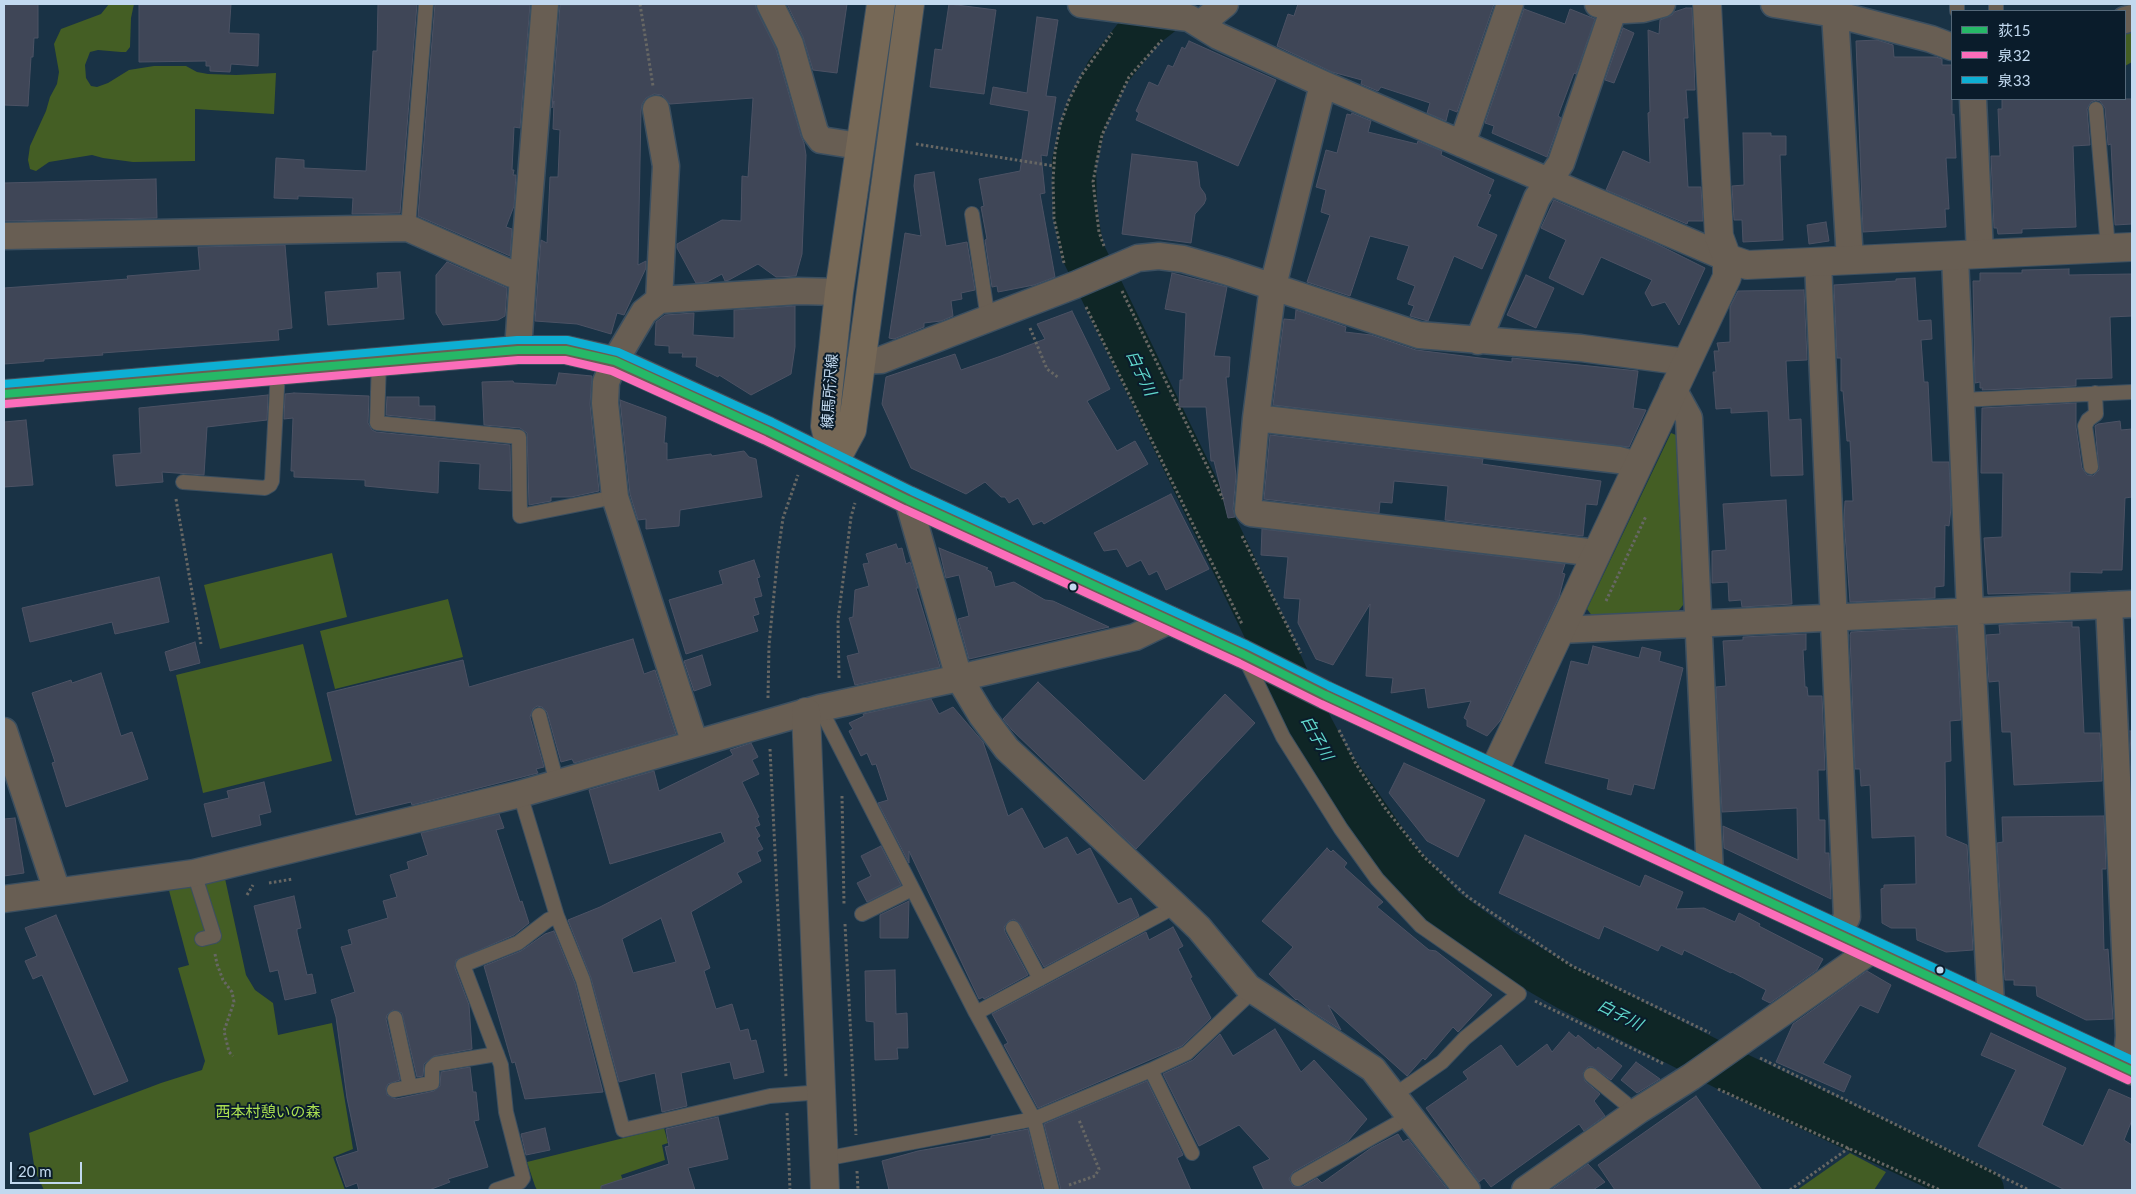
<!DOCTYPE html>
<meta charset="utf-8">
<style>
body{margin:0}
#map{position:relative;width:2136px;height:1194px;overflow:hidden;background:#193245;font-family:Lato,"Noto Sans JP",sans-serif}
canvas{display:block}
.frame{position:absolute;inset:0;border:5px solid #c2d9ef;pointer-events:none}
.legend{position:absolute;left:1951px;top:10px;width:175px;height:90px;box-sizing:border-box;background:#0a1c2b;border:1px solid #546879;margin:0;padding:6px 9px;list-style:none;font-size:15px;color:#c2d9ef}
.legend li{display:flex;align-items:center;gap:10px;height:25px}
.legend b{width:25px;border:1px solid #546879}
.scale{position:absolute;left:10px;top:1162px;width:72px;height:22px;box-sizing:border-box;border:2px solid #c2d9ef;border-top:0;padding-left:6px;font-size:15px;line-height:18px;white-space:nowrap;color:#c2d9ef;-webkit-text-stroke:4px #0a1c2b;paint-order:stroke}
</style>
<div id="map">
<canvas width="2136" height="1194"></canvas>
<div class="frame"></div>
<ul class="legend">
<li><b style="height:6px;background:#26b867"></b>荻15</li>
<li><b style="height:6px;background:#fb6dba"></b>泉32</li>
<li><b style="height:6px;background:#0dafd3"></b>泉33</li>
</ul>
<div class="scale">20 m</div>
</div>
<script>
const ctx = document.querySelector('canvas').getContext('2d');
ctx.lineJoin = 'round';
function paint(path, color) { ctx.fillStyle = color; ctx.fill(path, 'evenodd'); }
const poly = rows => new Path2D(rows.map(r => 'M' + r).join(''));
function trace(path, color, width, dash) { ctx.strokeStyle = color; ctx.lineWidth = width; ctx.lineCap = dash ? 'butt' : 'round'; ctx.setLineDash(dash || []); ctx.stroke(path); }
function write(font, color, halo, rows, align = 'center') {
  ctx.font = font + ' Lato,"Noto Sans JP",sans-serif'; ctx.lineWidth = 4; ctx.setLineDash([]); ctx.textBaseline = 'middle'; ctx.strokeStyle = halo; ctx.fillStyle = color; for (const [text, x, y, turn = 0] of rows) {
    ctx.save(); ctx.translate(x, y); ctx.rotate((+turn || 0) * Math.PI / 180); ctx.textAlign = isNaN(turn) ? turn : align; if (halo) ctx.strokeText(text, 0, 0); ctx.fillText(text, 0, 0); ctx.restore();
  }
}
const green = poly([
 [109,4,134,4,131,18,130,47,126,52,121,52,98,50,90,52,85,65,86,78,91,86,97,87,108,83,129,70,154,66,186,66,197,72,208,74,236,75,276,73,274,114,195,109,195,161,133,162,103,158,92,155,49,162,36,171,30,169,28,160,30,146,46,111,50,97,57,84,59,72,54,44,61,29,101,14],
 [2132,26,2132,62,2125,66,2125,29],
 [1671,433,1676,435,1683,605,1675,615,1593,617,1587,609],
 [332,553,347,617,220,649,204,585],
 [448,599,463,657,335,689,320,631],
 [303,644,332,761,203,793,176,675],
 [224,874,246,975,255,990,273,1003,278,1035,332,1023,353,1149,333,1157,345,1190,44,1190,35,1171,29,1133,161,1083,202,1070,205,1061,178,968,189,965,167,883],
 [664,1128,668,1143,662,1145,665,1160,621,1175,626,1190,537,1190,535,1186,527,1162],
 [1850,1153,1886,1172,1874,1190,1797,1190]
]);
const river = poly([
 [1174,4,1141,30,1107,73,1086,115,1074,162,1075,212,1082,250,1264,627,1297,700,1328,759,1399,861,1445,910,1501,950,1565,987,1733,1072,1982,1190]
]);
const building = poly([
 [4,4,38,4,38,38,34,38,33,57,31,57,28,106,4,105,4,4],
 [139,4,231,4,229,33,259,34,258,66,231,64,230,72,210,71,210,66,206,66,206,61,139,62,139,4],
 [378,4,417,4,400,213,352,214,353,198,298,196,298,199,274,198,276,158,304,160,304,168,366,171,373,51,377,51,378,4],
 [435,4,530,5,520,128,514,127,512,170,514,170,513,175,516,175,514,206,506,227,512,229,510,256,418,216,435,4],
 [755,4,757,11,776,49,801,136,804,143,806,155,802,254,796,276,776,277,758,264,729,280,725,281,722,274,707,282,696,283,677,248,677,244,722,220,741,221,742,176,748,177,753,98,670,104,662,95,654,94,646,98,642,104,641,111,638,265,646,261,646,268,624,315,617,313,611,334,577,324,535,321,541,240,547,243,550,177,558,177,560,130,553,129,554,101,552,108,560,5,755,4],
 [787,4,847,4,837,73,813,70,803,37,787,4],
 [949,4,996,10,984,94,930,87,935,49,942,50,949,4],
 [1298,4,1494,4,1457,112,1449,109,1446,121,1427,113,1430,103,1381,87,1378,91,1361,84,1362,80,1332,72,1277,46,1288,14,1294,16,1298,4],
 [1686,8,1692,8,1695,90,1686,90,1688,118,1684,118,1688,187,1701,187,1703,221,1688,221,1687,224,1606,190,1623,151,1650,163,1648,113,1650,112,1648,30,1659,34,1660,20,1672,15,1674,12,1686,8],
 [1524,9,1565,24,1570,9,1595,19,1576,74,1574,73,1558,116,1561,118,1547,157,1492,133,1494,126,1485,123,1524,9],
 [1037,17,1058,20,1046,96,1056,97,1047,156,1041,155,1045,193,1040,194,1055,277,1034,285,998,292,997,286,992,287,985,240,987,239,981,207,984,206,979,179,1020,171,1029,111,990,104,993,87,1027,93,1037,17],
 [1623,28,1634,33,1614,83,1605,80,1623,28],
 [1877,40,1893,45,1894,57,1936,57,1942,59,1942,65,1952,65,1952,115,1954,114,1956,158,1946,158,1949,209,1945,209,1946,227,1863,232,1856,41,1877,40],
 [1189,41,1276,80,1238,166,1136,120,1139,113,1136,111,1149,82,1158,86,1168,65,1173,67,1182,47,1185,49,1189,41],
 [2002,99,2132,99,2132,224,2115,225,2111,144,2108,145,2105,108,2100,101,2096,100,2091,102,2087,109,2090,145,2073,146,2076,227,2022,229,2022,233,1998,234,1997,228,1994,228,1991,156,2000,156,1998,109,2002,109,2002,99],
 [1352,113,1371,121,1368,132,1417,144,1418,141,1442,151,1441,155,1494,180,1488,194,1491,195,1477,226,1497,235,1482,269,1454,256,1428,321,1410,316,1414,306,1408,304,1415,286,1397,279,1409,246,1370,236,1350,296,1307,282,1330,215,1321,212,1326,190,1316,187,1326,150,1337,153,1347,114,1351,115,1352,113],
 [1743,133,1771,133,1771,136,1786,136,1786,155,1780,155,1783,240,1743,242,1742,220,1734,220,1732,186,1744,185,1743,133],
 [1132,154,1197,162,1200,187,1205,194,1206,199,1204,204,1195,214,1191,243,1122,234,1132,154],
 [934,172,946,246,967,242,975,290,961,293,962,299,951,301,953,316,941,321,924,323,924,327,894,339,889,338,905,233,921,236,914,186,915,175,934,172],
 [156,179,157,218,4,221,4,183,156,179],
 [1554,200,1657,244,1705,268,1679,325,1665,302,1652,306,1645,293,1652,280,1601,257,1583,295,1549,278,1566,240,1541,228,1554,200],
 [1826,222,1829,241,1809,244,1807,225,1826,222],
 [285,245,292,328,278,330,279,340,102,353,103,355,44,359,44,361,4,364,4,288,128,279,127,276,200,270,198,247,285,245],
 [447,262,507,288,505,316,498,320,443,325,436,313,436,275,447,262],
 [2069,269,2069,275,2132,274,2132,316,2110,317,2112,378,2076,379,2076,386,1982,390,1983,388,1980,388,1980,382,1975,383,1973,281,1980,281,1980,273,2022,273,2022,270,2069,269],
 [400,272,404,319,328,325,325,292,378,288,377,273,400,272],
 [1172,273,1227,287,1214,356,1230,357,1229,377,1226,377,1236,476,1233,509,1235,517,1228,518,1214,461,1211,461,1206,407,1179,407,1180,380,1183,380,1186,313,1165,309,1172,273],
 [1526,275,1554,288,1536,328,1507,315,1526,275],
 [1915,278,1918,321,1931,320,1932,339,1921,340,1924,382,1928,382,1932,462,1949,462,1951,508,1949,526,1945,525,1944,586,1935,587,1935,598,1850,602,1844,519,1845,501,1853,501,1850,441,1847,441,1843,391,1841,391,1841,358,1837,358,1834,285,1896,281,1896,279,1915,278],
 [1804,290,1807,360,1786,361,1789,420,1801,419,1803,475,1771,476,1768,411,1731,413,1731,408,1716,409,1713,372,1716,372,1714,351,1719,351,1717,343,1730,342,1730,307,1738,291,1804,290],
 [795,306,795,347,791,374,751,395,719,375,718,377,696,366,697,357,682,357,683,353,669,353,669,346,655,345,656,322,665,315,694,313,693,335,734,338,734,310,795,306],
 [1296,310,1346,327,1345,332,1371,335,1416,350,1512,362,1512,358,1638,371,1633,408,1646,410,1629,447,1273,405,1284,319,1295,320,1296,310],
 [1072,311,1110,389,1087,401,1117,451,1135,441,1148,464,1044,524,1042,521,1033,525,1018,498,1009,503,1005,497,1001,497,985,482,966,494,911,468,882,404,886,377,955,354,961,370,1001,356,1045,339,1037,324,1072,311],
 [559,373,592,376,590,404,599,491,571,497,551,497,551,501,529,505,527,433,520,428,484,425,482,382,513,381,514,383,556,385,559,373],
 [294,393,369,396,368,423,372,430,376,432,510,445,511,491,479,489,480,464,439,461,438,493,365,486,365,480,294,477,294,471,291,471,293,418,284,419,285,394,294,393],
 [268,395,267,420,207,427,204,475,162,472,163,482,116,486,113,455,141,453,139,408,268,395],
 [387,397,419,397,419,406,435,406,435,420,386,415,387,397],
 [620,400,666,417,664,443,667,443,667,460,711,454,712,456,744,451,749,457,756,459,762,497,680,510,679,526,646,529,646,519,638,520,630,494,620,400],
 [2076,403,2076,427,2082,468,2087,475,2093,476,2099,470,2095,426,2098,424,2120,421,2121,430,2132,429,2132,497,2125,498,2122,570,2102,570,2102,573,2070,572,2070,592,1988,594,1984,538,2002,537,2003,473,1981,473,1982,408,2076,403],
 [26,420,33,485,4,487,4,422,26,420],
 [1270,435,1483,459,1482,464,1601,481,1597,505,1586,504,1583,536,1445,520,1448,486,1394,481,1392,503,1380,502,1379,513,1264,499,1270,435],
 [1171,494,1209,569,1166,590,1157,571,1149,575,1141,560,1127,567,1117,549,1104,551,1094,533,1171,494],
 [1786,500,1792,604,1742,607,1741,600,1729,601,1728,582,1712,583,1712,551,1726,550,1723,504,1786,500],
 [1262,529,1565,564,1562,573,1565,574,1559,597,1500,721,1487,736,1467,726,1467,720,1464,718,1471,701,1428,708,1425,688,1391,693,1393,678,1366,676,1370,604,1333,665,1316,659,1298,623,1300,599,1284,598,1288,557,1261,555,1262,529],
 [896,544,898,549,902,548,906,564,910,562,918,588,916,588,940,667,855,685,847,656,859,653,849,618,853,617,855,590,869,586,863,564,869,563,866,554,896,544],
 [939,548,988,568,986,569,991,572,995,587,1014,582,1045,600,1053,601,1109,627,969,659,958,619,969,616,959,575,946,578,939,548],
 [754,560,760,577,757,578,762,596,754,598,759,614,753,616,758,631,686,654,669,600,723,584,719,571,754,560],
 [159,577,169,622,115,634,112,622,30,642,22,608,159,577],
 [2072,622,2072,627,2079,627,2084,733,2100,733,2102,781,2014,785,2011,732,2002,732,1999,681,1989,682,1986,635,2000,634,1999,625,2072,622],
 [1956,627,1961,720,1950,721,1951,761,1945,762,1946,836,1967,845,1973,950,1946,952,1917,940,1916,928,1891,928,1882,923,1881,889,1884,888,1884,885,1916,884,1915,836,1872,838,1870,785,1861,786,1860,769,1855,769,1850,635,1851,632,1956,627],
 [1806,634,1806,650,1803,650,1805,687,1807,687,1808,696,1822,696,1825,770,1818,770,1819,820,1825,820,1825,853,1829,853,1831,899,1724,848,1723,826,1798,860,1797,808,1722,812,1716,687,1726,686,1723,641,1743,640,1743,637,1806,634],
 [633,639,644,674,655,670,676,734,574,763,572,759,561,762,547,712,542,707,537,706,533,709,530,717,544,767,536,769,538,773,412,805,411,802,356,815,327,693,463,660,469,687,633,639],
 [195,642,200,663,170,671,165,652,195,642],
 [1593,646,1639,658,1642,647,1661,652,1659,661,1683,668,1654,789,1634,784,1631,795,1607,789,1609,779,1545,763,1571,661,1588,665,1593,646],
 [702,655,711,685,694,691,684,661,702,655],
 [101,673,121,736,132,732,148,779,66,807,52,763,55,762,32,693,71,680,72,683,101,673],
 [1038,682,1144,781,1225,694,1255,723,1136,849,1012,730,1003,719,1038,682],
 [931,699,939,714,953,707,983,742,1008,816,1022,808,1044,849,1067,837,1077,855,1090,848,1118,904,1131,898,1139,916,1044,967,1020,924,1014,919,1009,921,1004,927,1005,932,1028,975,984,999,983,997,979,999,909,851,909,863,878,803,888,800,876,764,872,765,867,753,861,756,849,731,853,729,849,723,864,716,863,714,931,699],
 [2130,731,2132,731,2132,780,2130,731],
 [751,743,758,757,752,760,759,774,742,782,759,817,757,818,760,825,755,827,760,836,757,838,763,849,757,852,761,861,737,873,742,882,691,912,710,968,704,971,716,1009,732,1004,740,1031,748,1029,751,1041,756,1040,764,1072,734,1079,730,1062,681,1073,687,1106,662,1112,655,1073,619,1082,591,978,568,920,600,907,725,842,721,832,610,864,589,790,654,771,659,791,733,755,730,750,751,743],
 [661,918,676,962,633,973,622,939,661,918],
 [1404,763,1485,800,1458,857,1427,841,1389,793,1404,763],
 [264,782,271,812,259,815,261,825,212,837,204,804,229,798,227,791,264,782],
 [499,814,504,828,496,830,520,902,522,901,529,923,514,935,456,960,455,968,469,1005,472,1049,434,1056,424,1064,423,1076,417,1077,402,1013,393,1010,387,1015,386,1019,400,1080,388,1084,386,1088,387,1095,396,1099,434,1091,440,1086,441,1072,470,1067,473,1092,476,1092,479,1120,474,1121,488,1167,448,1179,450,1182,429,1190,359,1190,357,1183,346,1187,336,1158,358,1151,347,1098,336,1017,331,1000,355,992,341,947,352,944,348,930,388,918,383,901,397,897,390,875,409,869,407,862,428,855,421,833,499,814],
 [2104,816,2106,869,2102,869,2104,950,2108,949,2113,1019,2086,1020,2037,996,2036,986,2014,985,2014,980,2005,980,1997,843,2003,842,2002,817,2104,816],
 [15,818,24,873,4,876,4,819,15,818],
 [1525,835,1640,887,1645,875,1683,892,1676,909,1704,908,1735,922,1739,913,1760,924,1759,926,1823,959,1817,970,1770,1003,1762,999,1766,990,1732,972,1731,973,1684,950,1682,955,1661,945,1658,951,1604,926,1599,939,1499,893,1525,835],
 [881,846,901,885,867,902,857,883,871,876,861,856,881,846],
 [1327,848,1331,852,1333,850,1347,863,1344,867,1383,902,1377,907,1429,950,1436,951,1492,995,1458,1032,1453,1027,1425,1060,1423,1058,1407,1076,1328,1005,1341,1030,1310,1010,1297,999,1296,1000,1269,974,1293,947,1262,921,1327,848],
 [294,896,301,928,297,929,297,932,307,975,312,974,316,993,285,1000,278,970,270,972,254,906,294,896],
 [909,901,908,938,880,938,880,915,909,901],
 [56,915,128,1081,94,1095,42,975,33,979,25,961,37,956,25,928,56,915],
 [1173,927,1183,946,1178,949,1192,977,1190,978,1211,1018,1182,1046,1038,1108,1004,1045,1008,1043,992,1014,1146,932,1149,940,1173,927],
 [554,931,575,983,603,1092,525,1099,515,1062,512,1063,484,966,521,951,545,934,554,931],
 [895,970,896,1014,907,1013,908,1048,897,1048,898,1059,875,1060,874,1022,866,1021,865,971,895,970],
 [1867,971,1891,985,1878,1013,1860,1005,1823,1063,1851,1076,1844,1092,1776,1062,1793,1024,1867,971],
 [1275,1029,1301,1072,1314,1060,1367,1119,1348,1141,1293,1172,1289,1179,1293,1186,1302,1187,1317,1178,1322,1183,1371,1148,1398,1134,1403,1142,1408,1139,1448,1190,1264,1190,1253,1167,1270,1159,1239,1125,1199,1146,1163,1074,1193,1060,1220,1034,1233,1056,1275,1029],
 [1569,1032,1576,1038,1578,1035,1596,1050,1598,1047,1622,1066,1611,1080,1593,1067,1588,1067,1583,1073,1585,1081,1600,1094,1594,1101,1605,1116,1584,1131,1579,1124,1491,1187,1484,1178,1479,1182,1426,1108,1468,1079,1463,1072,1501,1045,1517,1067,1547,1044,1552,1052,1569,1032],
 [1991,1033,2066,1068,2042,1125,2083,1146,2109,1089,2132,1099,2132,1120,2124,1140,2132,1145,2132,1190,2065,1190,1978,1146,2016,1070,1981,1055,1991,1033],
 [1636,1062,1660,1079,1637,1093,1621,1080,1636,1062],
 [1147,1081,1183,1155,1177,1158,1191,1190,1061,1190,1044,1124,1147,1081],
 [1696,1096,1762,1190,1615,1190,1598,1165,1696,1096],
 [718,1117,728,1159,688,1168,695,1190,601,1190,601,1186,669,1164,665,1147,669,1146,666,1129,718,1117],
 [545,1128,550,1150,526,1155,521,1134,545,1128],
 [1028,1129,1043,1190,889,1190,882,1161,918,1151,991,1138,991,1136,1028,1129],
 [1588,1164,1605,1182,1593,1190,1551,1190,1588,1164]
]);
const path = poly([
 [640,4,653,86],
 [916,144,1054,166],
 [1104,246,1099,232,1093,182,1102,135,1129,77,1162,40],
 [1064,263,1054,219,1053,180,1055,152,1060,125,1069,100,1081,76,1112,33],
 [1122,291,1223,499],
 [1086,307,1242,624],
 [1030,328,1047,369,1059,378],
 [176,499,201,644],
 [1242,536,1301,653],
 [1606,601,1646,516],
 [839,678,838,620,851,517,855,503],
 [768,698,769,645,778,553,783,518,798,475],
 [1339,730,1356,764,1385,808,1424,857,1468,897,1572,966,1710,1033],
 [770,749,786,1077],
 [842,796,844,905],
 [269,883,293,879],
 [247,895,253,885],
 [845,924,856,1135],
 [215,954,217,964,223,980,232,992,234,1002,224,1031,229,1052,233,1056],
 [1535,1001,1664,1064],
 [1760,1058,2029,1190],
 [1718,1089,1940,1190],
 [787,1113,790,1190],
 [857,1171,858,1190],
 [1069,1185,1095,1176,1099,1169,1079,1120],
 [1790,1190,1849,1148]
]);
const service = poly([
 [1957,4,1957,11],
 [1996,4,1996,11],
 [2096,109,2108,248],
 [972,214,988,319],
 [408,228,426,4],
 [379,361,377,423,519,437,520,516,615,497],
 [1961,400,2132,392],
 [2091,467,2085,426,2088,420,2096,414,2095,393],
 [183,482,265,488,270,485,272,481,278,370],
 [1245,658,1283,737,1341,829,1377,879,1421,926,1519,994,1465,1038,1442,1062,1393,1096],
 [820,708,976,1013,1034,1119,1052,1190],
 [539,715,557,783],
 [520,794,557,916,583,980,623,1130,770,1096,822,1092],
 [194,873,214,936,202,939],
 [862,914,912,889],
 [1013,928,1040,979],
 [976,1013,1176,906],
 [395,1018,410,1087],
 [1151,1070,1192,1153],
 [1591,1075,1625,1103,1634,1114],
 [394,1090,432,1083,432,1068,436,1064,497,1054],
 [824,1159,1034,1119,1151,1070,1187,1053,1253,991],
 [1298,1179,1410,1116],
 [496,1190,520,1182,523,1178,506,1112,501,1065,463,965,518,943,548,920,557,916]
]);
const minor = poly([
 [770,4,790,44,815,132,821,140,859,146],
 [1081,4,1189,18,1218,36,1323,84,1727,258],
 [1598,4,1625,10,1643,9,1662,4],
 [1774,4,1835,14,1931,39,1952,47],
 [1835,14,1850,260],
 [2125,20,2132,18],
 [1200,24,1225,4],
 [1323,84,1273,286,1256,418,1248,510,1251,513,1597,553],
 [1973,99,1980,254],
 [656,109,666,166,659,300,644,312,615,361,606,382,605,403,615,497,695,744],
 [1462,144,1510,4],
 [4,236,408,228,512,274,523,276,545,4],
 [1955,256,1970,612,1991,1005],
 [1818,262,1847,917,1838,934],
 [659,300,798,291,839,292],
 [1478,341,1537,198,1561,163,1614,8],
 [518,350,523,276],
 [860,361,881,360,1075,285,1138,258,1159,256,1183,259,1225,271,1419,335,1581,348,1686,362],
 [1673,389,1689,418,1710,874],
 [1256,418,1619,460,1638,465],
 [908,500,959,678,982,716,1007,749,1176,906,1199,928,1248,987,1373,1069,1467,1190],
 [2109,605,2129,1036,2126,1068],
 [1560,630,2132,604],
 [4,731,57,891],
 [4,899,194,873,520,794,820,708,959,678,1135,637,1170,620],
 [1525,1190,1639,1110,1691,1077,1870,951]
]);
const tertiary = poly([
 [1727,258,1747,265,2132,247],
 [4,394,518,350,566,350,615,361,768,431,908,500,1243,654,1325,695,2132,1071],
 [806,712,825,1190],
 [1493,773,1727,277,1727,258,1719,236,1707,4]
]);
const primary = poly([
 [834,463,852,430,910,4],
 [834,463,825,426,827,403,839,292,881,4]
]);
const bus1 = poly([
 [4,394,518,350,566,350,615,361,768,431,908,500,1243,654,1325,695,2132,1071]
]);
const bus2 = poly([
 [5,404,518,360,565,360,612,371,764,440,904,509,1239,663,1321,704,2128,1080]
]);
const bus3 = poly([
 [4,384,517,340,567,340,618,352,772,422,912,491,1247,645,1329,686,2132,1060]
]);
const markers = [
 [1073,587,4.5,"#c2d9ef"],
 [1940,970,4.5,"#c2d9ef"]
];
const streetNames = [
 ["練馬所沢線",830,391,-86]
];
const parkNames = [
 ["西本村憩いの森",268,1112]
];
const waterNames = [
 ["白子川",1141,373,65],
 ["白子川",1317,738,61],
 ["白子川",1620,1015,27]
];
paint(green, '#445e24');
trace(river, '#0f2626', 44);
paint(building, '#3f4657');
trace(building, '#4c5264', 1);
trace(service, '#3b4f60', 16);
trace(minor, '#3b4f60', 29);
trace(tertiary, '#3b4f60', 30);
trace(primary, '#3b4f60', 30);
trace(path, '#676764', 3, [2.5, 2.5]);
trace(service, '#685e53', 14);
trace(minor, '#685e53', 26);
trace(tertiary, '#685e53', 28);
trace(primary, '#766856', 28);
trace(bus1, '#26b867', 8);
trace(bus2, '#fb6dba', 8);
trace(bus3, '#0dafd3', 8);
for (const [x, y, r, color] of markers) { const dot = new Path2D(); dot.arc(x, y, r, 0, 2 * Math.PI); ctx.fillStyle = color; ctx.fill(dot); trace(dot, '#0a1c2b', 2); }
write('15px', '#c2d9ef', '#0a1c2b', streetNames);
write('15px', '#aadf50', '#0a1c2b', parkNames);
write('italic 16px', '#5fd5ca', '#0a1c2b', waterNames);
</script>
